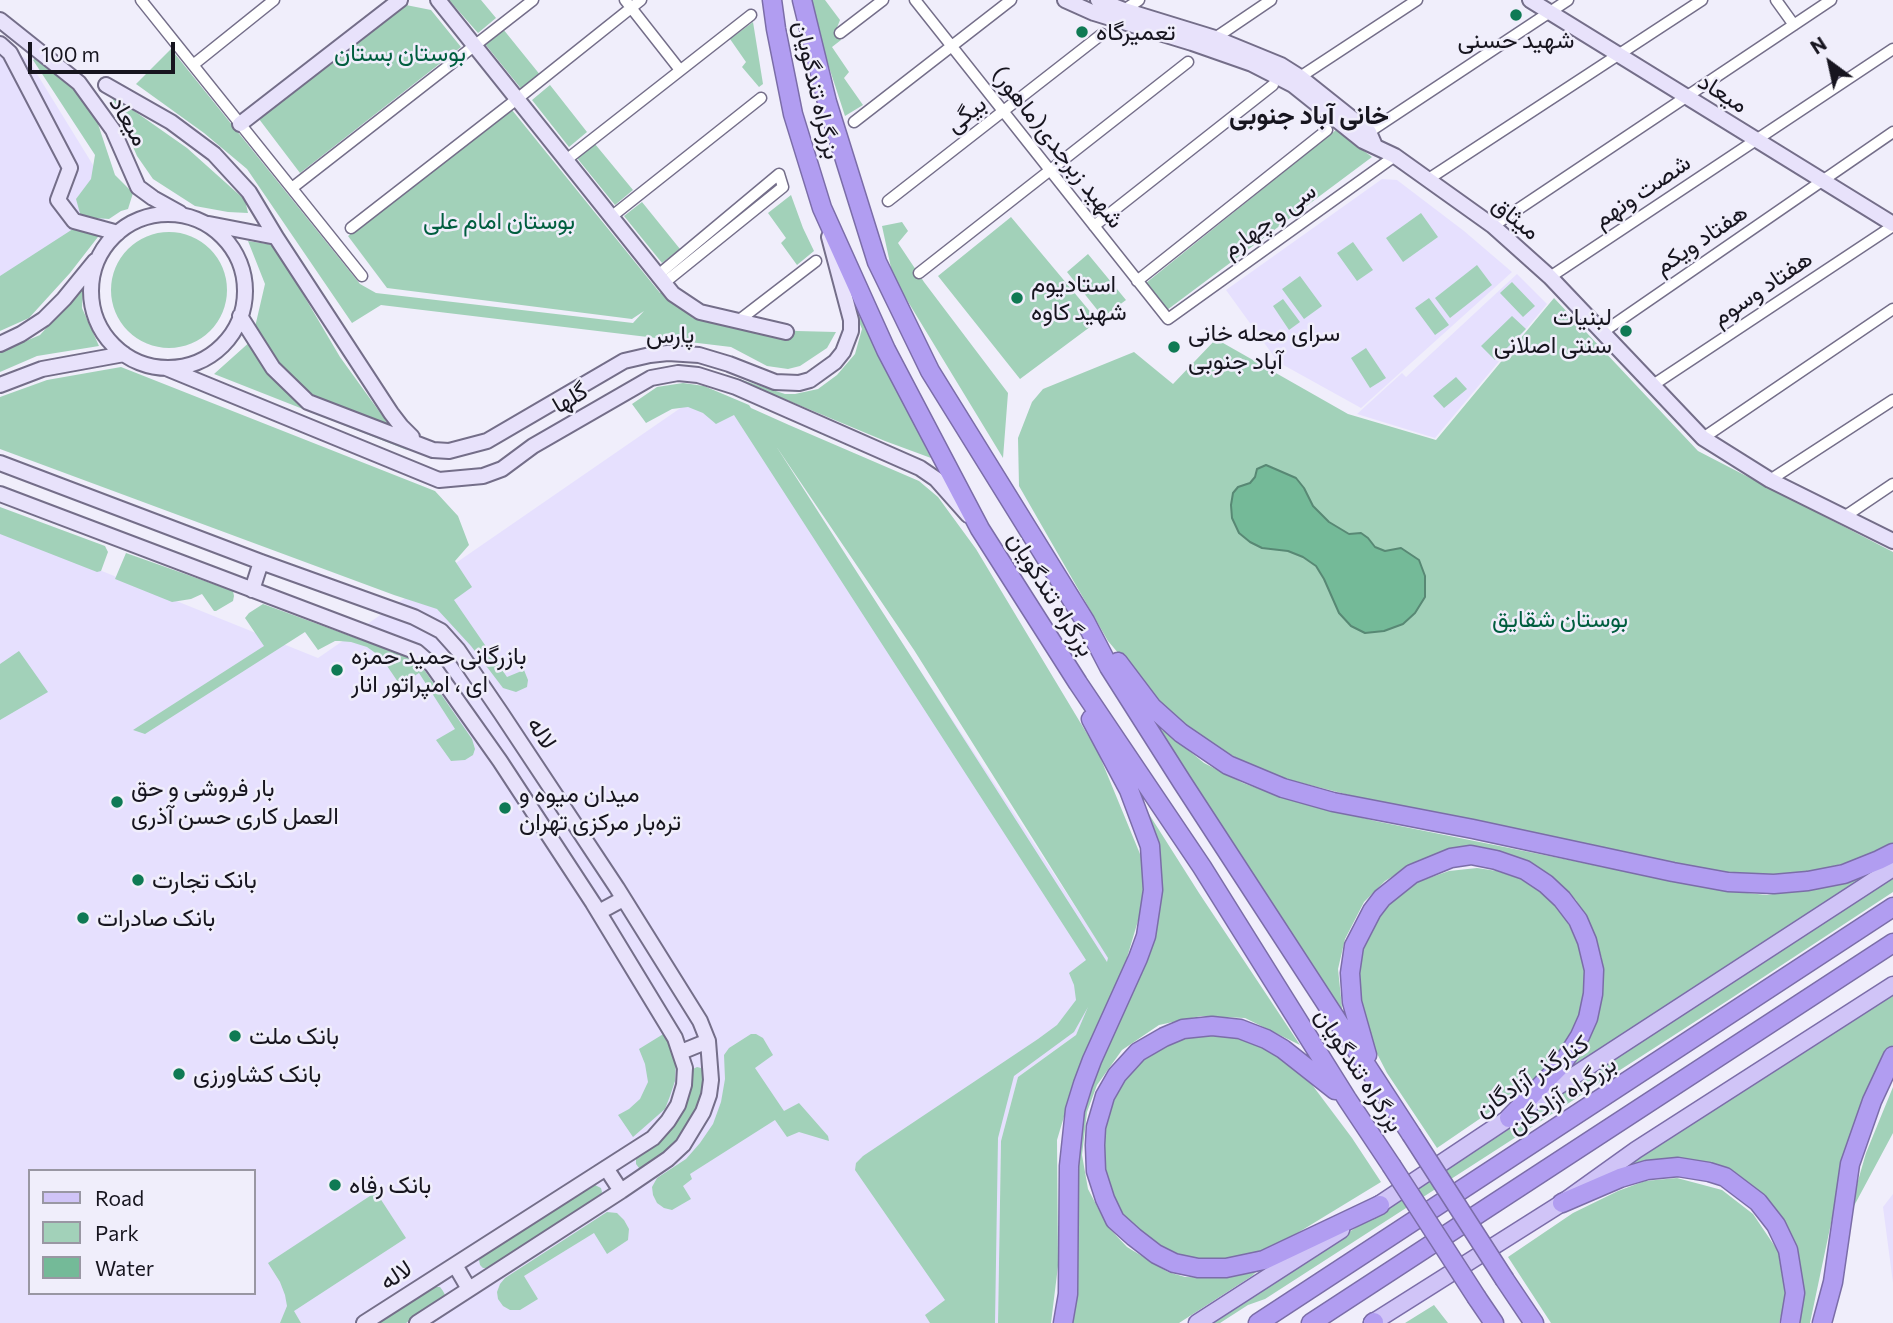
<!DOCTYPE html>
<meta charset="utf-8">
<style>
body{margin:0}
#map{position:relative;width:1893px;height:1323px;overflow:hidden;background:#f0eefb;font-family:Commissioner,sans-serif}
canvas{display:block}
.legend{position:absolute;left:28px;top:1169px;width:228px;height:126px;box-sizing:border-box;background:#f0eefb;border:2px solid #9997a3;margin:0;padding:9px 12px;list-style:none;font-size:21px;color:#17151f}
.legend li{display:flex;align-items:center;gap:14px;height:35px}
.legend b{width:35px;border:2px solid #9997a3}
.north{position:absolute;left:1795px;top:28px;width:70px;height:70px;-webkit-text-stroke:5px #f0eefb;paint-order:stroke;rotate:327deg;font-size:19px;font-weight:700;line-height:28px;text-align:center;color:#17151f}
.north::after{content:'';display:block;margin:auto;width:24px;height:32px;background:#17151f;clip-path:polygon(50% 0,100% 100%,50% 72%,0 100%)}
.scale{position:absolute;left:28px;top:42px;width:147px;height:32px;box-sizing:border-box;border:4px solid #17151f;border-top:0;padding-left:9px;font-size:21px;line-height:24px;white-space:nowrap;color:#17151f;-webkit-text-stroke:5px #f0eefb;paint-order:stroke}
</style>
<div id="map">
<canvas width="1893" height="1323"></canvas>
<ul class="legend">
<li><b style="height:9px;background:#d0c4f7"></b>Road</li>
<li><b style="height:19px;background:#a2d1b9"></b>Park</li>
<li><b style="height:19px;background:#74ba98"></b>Water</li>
</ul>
<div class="north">N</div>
<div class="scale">100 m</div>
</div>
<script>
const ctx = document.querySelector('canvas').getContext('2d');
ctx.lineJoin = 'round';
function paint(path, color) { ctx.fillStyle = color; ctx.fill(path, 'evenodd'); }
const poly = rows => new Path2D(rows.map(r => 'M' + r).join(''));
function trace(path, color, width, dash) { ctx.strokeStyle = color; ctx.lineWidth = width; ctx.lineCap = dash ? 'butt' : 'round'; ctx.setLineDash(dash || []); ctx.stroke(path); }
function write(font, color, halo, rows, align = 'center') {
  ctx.font = font + ' Commissioner,Vazirmatn,sans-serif'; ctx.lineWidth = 5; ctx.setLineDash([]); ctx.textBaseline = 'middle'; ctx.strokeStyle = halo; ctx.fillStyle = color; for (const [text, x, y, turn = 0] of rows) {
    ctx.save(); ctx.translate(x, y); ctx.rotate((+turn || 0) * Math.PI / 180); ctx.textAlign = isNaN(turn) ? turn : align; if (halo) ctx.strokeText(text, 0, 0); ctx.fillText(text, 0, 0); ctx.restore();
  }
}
const built = poly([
 [0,41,29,61,93,165,105,220,28,308,0,323],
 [1382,179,1397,180,1464,231,1512,272,1361,408,1278,362,1226,290],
 [1517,274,1547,304,1435,438,1357,414,1402,373,1406,377],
 [695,398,752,414,1109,958,1107,971,1076,1035,1018,1077,1001,1141,998,1323,0,1323,0,530,318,658],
 [30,1171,254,1171,254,1293,30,1293],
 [1893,1194,1893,1283,1883,1207]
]);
const green = poly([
 [449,0,481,0,496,18,478,33],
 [809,0,825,0,840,20,836,30,841,40,832,47,849,72,844,78,863,105,845,116,813,18],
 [406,5,431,10,461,47,300,173,259,119],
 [753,22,763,84,759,87,742,67,746,62,730,39],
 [503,29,541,76,523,91,485,44],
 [171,49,360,284,376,293,633,323,644,311,632,319,387,288,348,236,512,110,660,293,664,289,693,318,797,331,836,332,827,348,800,366,788,369,767,366,731,347,381,305,352,323,247,169,204,133,136,84],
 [38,57,63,71,94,112,115,175,133,193,128,209,121,211,109,219,81,217,76,199,91,179,95,155,33,60],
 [550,85,587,132,569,147,532,100],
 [110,94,187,148,245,200,248,213,228,212,195,206,153,179,137,156],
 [1336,130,1372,157,1167,310,1146,283],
 [595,144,633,190,615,205,577,158],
 [791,195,803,228,814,251,797,265,781,243,786,238,768,213],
 [642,202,680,249,662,263,624,216],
 [1421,213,1438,237,1403,262,1386,238],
 [1011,217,1098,321,1020,379,938,276],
 [902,222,908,231,898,243,924,282,1008,393,1003,458,893,277,882,226],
 [76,227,101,233,70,273,29,318,0,331,0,276],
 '111 290a58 58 0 1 1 116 0a58 58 0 1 1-116 0Z',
 [248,241,274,245,340,357,407,450,214,374,252,340,265,284],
 [1353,242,1373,270,1357,281,1337,253],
 [1088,254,1126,300,1103,317,1067,272],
 [1477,265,1492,285,1450,318,1435,298],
 [1300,276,1322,306,1304,319,1282,289],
 [842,282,869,335,931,458,885,441,727,375,785,394,795,394,818,389,837,375,855,354,862,329],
 [1512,282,1535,306,1523,317,1500,293],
 [83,288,82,308,99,346,37,356,0,372,0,352,40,335],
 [1429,298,1449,325,1435,335,1415,308],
 [1554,298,1698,451,1893,552,1893,844,1858,860,1797,875,1740,876,1562,843,1361,798,1290,780,1251,765,1184,731,1108,641,1019,486,1018,438,1032,402,1043,389,1134,352,1173,384,1216,339,1348,414,1436,440],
 [1283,299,1300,322,1289,330,1273,306],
 [1512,316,1526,329,1495,360,1481,346],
 [1366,348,1386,378,1370,388,1351,358],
 [121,367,435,491,458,516,469,545,455,561,472,587,454,600,507,677,524,670,528,680,527,687,516,692,503,688,471,646,437,609,394,595,0,449,0,397,47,380],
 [1456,377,1467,389,1444,408,1433,396],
 [683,383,704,386,749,405,751,408,789,425,919,481,938,497,976,549,1098,752,1147,871,1140,914,1126,961,1077,1073,1057,1140,1058,1266,1051,1323,998,1323,1001,1141,1018,1077,1076,1035,1088,1007,1074,1032,1014,1076,998,1138,995,1323,930,1323,925,1315,945,1300,855,1170,856,1163,863,1156,1038,1039,1057,1025,1076,1000,1074,985,1069,973,1086,960,734,415,716,424,703,413,688,407,672,409,646,423,632,404,657,387],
 [776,446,914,650,1108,958,1107,962],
 [0,507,105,546,108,552,101,571,97,572,0,534],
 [126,553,233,591,234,596,233,601,216,611,214,611,202,594,191,599,172,602,115,579],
 [263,604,405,656,416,663,425,671,472,739,475,749,473,755,465,760,451,761,436,740,455,729,419,673,400,685,381,657,367,647,351,642,339,641,335,641,318,650,305,632,145,734,133,730,264,646,245,618,249,613],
 [19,651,48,692,0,720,0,664],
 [1160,730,1165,731,1204,763,1243,783,1284,798,1375,821,1718,890,1767,895,1858,878,1858,882,1572,1069,1595,1025,1602,994,1602,959,1592,928,1576,900,1552,877,1527,860,1484,850,1454,851,1419,860,1385,881,1364,902,1345,939,1338,969,1343,1017],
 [1147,811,1199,893,1300,1045,1245,1018,1201,1016,1159,1025,1122,1050,1097,1085,1087,1112,1082,1155,1088,1189,1108,1227,1127,1247,1168,1272,1185,1277,1223,1278,1258,1270,1252,1276,1179,1323,1070,1323,1074,1150,1082,1109,1102,1055,1153,939,1161,880,1153,826],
 [1477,868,1497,871,1527,881,1551,898,1568,923,1579,947,1585,972,1583,1009,1559,1054,1539,1076,1516,1094,1437,1148,1387,1073,1370,1040,1357,1008,1355,971,1364,935,1386,904,1412,884,1449,871],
 [1893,877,1893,892,1727,1001,1265,1299,1248,1305,1220,1323,1210,1323],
 [1893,991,1893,1045,1884,1060,1838,1190,1810,1323,1797,1323,1802,1291,1802,1277,1798,1259,1721,1170,1601,1180],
 [1214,1032,1251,1039,1301,1070,1352,1138,1381,1182,1276,1246,1239,1259,1214,1262,1179,1255,1151,1244,1121,1216,1110,1195,1100,1150,1109,1099,1131,1068,1145,1054,1183,1036],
 [665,1033,676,1062,675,1081,670,1096,665,1109,633,1137,618,1115,629,1109,640,1099,648,1082,645,1064,639,1049],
 [751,1034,756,1034,763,1038,773,1055,755,1068,784,1111,799,1103,828,1136,829,1141,799,1132,787,1137,775,1120,690,1174,692,1179,683,1186,691,1199,672,1210,664,1208,657,1203,653,1195,652,1187,657,1178,686,1159,700,1143,713,1124,721,1102,725,1079,724,1055,729,1048],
 [697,1067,701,1068,705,1072,705,1080,699,1108,676,1143,663,1155,643,1168,639,1168,636,1164,636,1158,664,1138,679,1120,687,1097,693,1069],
 [1893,1087,1893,1133,1847,1219,1866,1153],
 [1677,1178,1722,1190,1753,1214,1778,1251,1786,1298,1779,1323,1551,1323,1508,1257,1573,1213,1618,1191,1645,1181],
 [595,1185,601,1188,602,1192,600,1197,490,1268,483,1268,480,1265,479,1260,482,1256],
 [376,1192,406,1238,294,1311,301,1323,280,1323,287,1306,285,1295,280,1282,268,1263],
 [607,1212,617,1213,624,1220,629,1229,628,1240,607,1254,594,1233,524,1276,538,1299,520,1310,510,1310,503,1306,498,1299,497,1292,500,1284,505,1278],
 [435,1287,440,1287,443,1291,445,1295,443,1300,406,1323,379,1323],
 [1434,1305,1448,1323,1405,1323]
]);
const water = poly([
 [1266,465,1296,478,1304,488,1313,506,1329,522,1349,534,1361,533,1368,538,1375,547,1385,551,1401,548,1419,560,1425,576,1425,597,1415,613,1403,624,1384,631,1365,633,1351,626,1339,613,1324,579,1316,566,1303,557,1288,551,1262,548,1250,542,1239,533,1232,518,1231,505,1233,493,1238,487,1250,483,1255,477,1257,469,1266,465]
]);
const street = poly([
 [141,0,362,276],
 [625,0,680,70],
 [915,0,1168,319,1395,156],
 [1776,0,1794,25],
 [1124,10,1139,0],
 [840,33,883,0],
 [1215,38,1271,0],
 [193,65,274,0],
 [1300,77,1417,0],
 [854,122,1011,0],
 [1369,132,1568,0],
 [566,160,751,15],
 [1427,180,1702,0],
 [292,188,533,0],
 [888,201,1102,34],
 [611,217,761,98],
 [1094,226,1273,85],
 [1493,226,1831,0],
 [351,228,517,99,641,0],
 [919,273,1188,62],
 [658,275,779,174,783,187,664,283],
 [1550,277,1893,49],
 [1137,281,1327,130],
 [738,321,816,261],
 [1603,332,1893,132],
 [1653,385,1893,226],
 [1703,438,1893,309],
 [1770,480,1893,400],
 [1844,517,1893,484]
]);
const secondary = poly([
 [438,0,673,294,700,312,786,332],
 [1065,0,1094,13,1192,43,1252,64,1293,85,1363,141,1395,156,1493,226,1550,277,1703,438,1770,480,1893,541],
 [1098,0,1124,10,1215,38,1281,65,1300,77,1369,132,1375,146],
 [1530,0,1893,224],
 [0,20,79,83,113,130,138,187,153,198,180,213],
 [0,44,10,53,70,168,58,200,74,221,118,233],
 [106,85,171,122,214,154,249,192,276,237],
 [240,124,400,0],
 '91 291a77 77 0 1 1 154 0a77 77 0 1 1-154 0Z',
 [209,224,276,237,391,413,401,426,412,437],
 [240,316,273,368,308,402,433,450,449,451,487,441,624,361,650,355,668,353,699,355,729,364,775,382,799,383,810,380,835,362,843,352,851,331,851,320,829,237],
 [0,344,21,334,44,319,64,299,95,261],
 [166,368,439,480,483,476,502,469,533,446,651,378,678,373,698,375,736,387,920,468,936,479,968,515],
 [0,385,42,369,124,354],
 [0,463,261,562,414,617,441,631,458,650,501,713,617,888,700,1021,708,1041,711,1080,709,1095,703,1112,683,1145,668,1159,621,1191,417,1323],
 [0,494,417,652,432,665,500,761,593,903,675,1038,685,1068,684,1085,678,1105,668,1121,653,1138,364,1323],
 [252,590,261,562],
 [599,912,623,899],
 [681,1052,708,1041],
 [606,1168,621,1191],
 [455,1265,469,1289]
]);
const primary = poly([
 [1371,1210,1509,1118,1893,868],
 [1197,1323,1341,1230],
 [1372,1323,1562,1203,1636,1150,1893,985]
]);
const highway = poly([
 [772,0,776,29,793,114,822,208,886,350,980,529,1078,683,1202,867,1347,1099,1391,1165],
 [802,0,827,102,877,262,930,371,1085,621,1109,667,1182,782,1411,1134],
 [1118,662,1152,707,1181,733,1228,765,1283,788,1333,802,1473,829,1673,872,1728,882,1774,884,1808,881,1844,874,1879,860,1893,853],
 [1367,1055,1352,1002,1350,973,1354,946,1372,911,1382,898,1412,874,1451,858,1471,855,1496,860,1525,870,1546,884,1562,899,1578,920,1587,941,1594,970,1593,994,1588,1018,1580,1036,1563,1063,1509,1118],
 [1335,1090,1283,1049,1266,1039,1240,1029,1212,1026,1183,1029,1164,1037,1138,1052,1117,1075,1105,1096,1096,1127,1095,1145,1096,1171,1105,1199,1115,1220,1134,1237,1156,1254,1174,1263,1198,1268,1226,1268,1264,1260,1380,1205],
 [1562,1203,1620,1178,1647,1170,1678,1167,1709,1172,1725,1177,1758,1202,1776,1225,1788,1250,1795,1293,1790,1323],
 [1505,1280,1534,1323],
 [1477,1298,1494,1323],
 [1063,1323,1068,1294,1069,1166,1075,1110,1083,1084,1092,1060,1138,958,1146,936,1153,890,1150,846,1129,790,1091,719],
 [1258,1323,1893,907],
 [1311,1323,1893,943],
 [1373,1323,1374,1322],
 [1822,1323,1833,1282,1850,1164,1872,1101,1893,1056]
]);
const highwayBridge = poly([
 [1411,1134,1505,1280],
 [1391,1165,1477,1298]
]);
const markers = [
 [1516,15,7,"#0f7a54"],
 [1082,32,7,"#0f7a54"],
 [1017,298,7,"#0f7a54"],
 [1626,331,7,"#0f7a54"],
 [1174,347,7,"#0f7a54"],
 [337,670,7,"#0f7a54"],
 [117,802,7,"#0f7a54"],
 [505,808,7,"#0f7a54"],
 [138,880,7,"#0f7a54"],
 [83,918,7,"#0f7a54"],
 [235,1036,7,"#0f7a54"],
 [179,1074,7,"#0f7a54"],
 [335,1185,7,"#0f7a54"]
];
const poiNames = [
 ["تعمیرگاه",1096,32],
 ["شهید حسنی",1516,40,"center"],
 ["استادیوم",1031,284],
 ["شهید کاوه",1031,312],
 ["لبنیات",1612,317,"right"],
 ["سنتی اصلانی",1612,345,"right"],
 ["سرای محله خانی",1188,333],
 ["آباد جنوبی",1188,361],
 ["بازرگانی حمید حمزه",351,656],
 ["ای ، امپراتور انار",351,684],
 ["بار فروشی و حق",131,788],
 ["العمل کاری حسن آذری",131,816],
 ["میدان میوه و",519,794],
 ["تره‌بار مرکزی تهران",519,822],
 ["بانک تجارت",152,880],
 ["بانک صادرات",97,918],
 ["بانک ملت",249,1036],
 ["بانک کشاورزی",193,1074],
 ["بانک رفاه",349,1185]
];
const parkNames = [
 ["بوستان بستان",400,53],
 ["بوستان امام علی",499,221],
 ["بوستان شقایق",1560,619]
];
const streetNames = [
 ["بزرگراه تندگویان",817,90,77],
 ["میعاد",1723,93,32],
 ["بیگی",966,114,-38],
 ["میعاد",129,121,60],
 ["شهید زبرجدی(ماهور)",1058,147,52],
 ["شصت ونهم",1642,191,-34],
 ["میثاق",1516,218,39],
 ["سی و چهارم",1269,220,-36],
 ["هفتاد ویکم",1701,239,-34],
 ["هفتاد وسوم",1762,288,-34],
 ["پارس",670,335,-1],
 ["گلها",570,398,-30],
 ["بزرگراه تندگویان",1051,594,58],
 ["لاله",542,733,58],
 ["بزرگراه تندگویان",1359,1070,57],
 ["کنارگذر آزادگان",1532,1076,-33],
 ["بزرگراه آزادگان",1562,1095,-33],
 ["لاله",396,1275,-33]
];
const neighbourhoodNames = [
 ["خانی آباد جنوبی",1309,115]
];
paint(built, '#e6e0fe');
paint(green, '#a2d1b9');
paint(water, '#74ba98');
trace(water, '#588874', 2);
trace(street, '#746e89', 13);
trace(secondary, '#746e89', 18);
trace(primary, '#7b6da8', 19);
trace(highway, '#7b6da8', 21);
trace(street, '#fff', 10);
trace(secondary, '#e8e2fb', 14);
trace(primary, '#d0c4f7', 16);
trace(highway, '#b19df1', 18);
trace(highwayBridge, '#7b6da8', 21, []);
trace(highwayBridge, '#b19df1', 18);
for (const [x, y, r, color] of markers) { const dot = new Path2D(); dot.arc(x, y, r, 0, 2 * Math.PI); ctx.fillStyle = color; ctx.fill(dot); trace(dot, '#f0eefb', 2.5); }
write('24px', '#17151f', '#f0eefb', poiNames, 'left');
write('24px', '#005e3f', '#f0eefb', parkNames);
write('24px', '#17151f', '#f0eefb', streetNames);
write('bold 26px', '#17151f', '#f0eefb', neighbourhoodNames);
</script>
